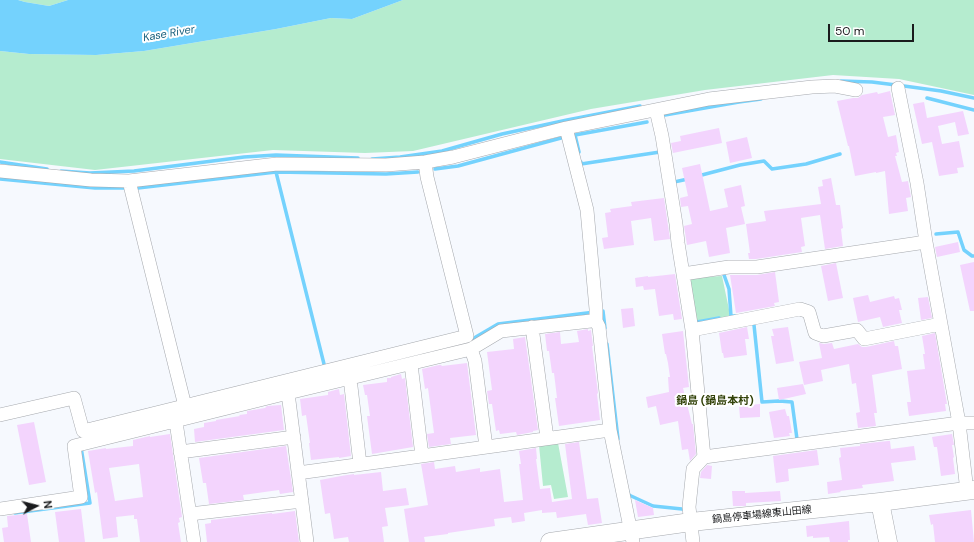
<!DOCTYPE html>
<meta charset="utf-8">
<style>
body{margin:0}
#map{position:relative;width:974px;height:542px;overflow:hidden;background:#f6f9fe;font-family:"DM Sans",sans-serif}
canvas{display:block}
.north{position:absolute;left:16px;top:486px;width:40px;height:40px;-webkit-text-stroke:3px #fff;paint-order:stroke;rotate:83deg;font-size:11px;font-weight:700;line-height:16px;text-align:center;color:#1a1b1d}
.north::after{content:'';display:block;margin:auto;width:14px;height:18px;background:#1a1b1d;clip-path:polygon(50% 0,100% 100%,50% 72%,0 100%)}
.scale{position:absolute;left:828px;top:24px;width:86px;height:18px;box-sizing:border-box;border:2px solid #1a1b1d;border-top:0;padding-left:5px;font-size:12px;line-height:14px;white-space:nowrap;color:#1a1b1d;-webkit-text-stroke:3px #fff;paint-order:stroke}
</style>
<div id="map">
<canvas width="974" height="542"></canvas>
<div class="north">N</div>
<div class="scale">50 m</div>
</div>
<script>
const ctx = document.querySelector('canvas').getContext('2d');
ctx.lineJoin = 'round';
function paint(path, color) { ctx.fillStyle = color; ctx.fill(path, 'evenodd'); }
const poly = rows => new Path2D(rows.map(r => 'M' + r).join(''));
function trace(path, color, width, dash) { ctx.strokeStyle = color; ctx.lineWidth = width; ctx.lineCap = dash ? 'butt' : 'round'; ctx.setLineDash(dash || []); ctx.stroke(path); }
function write(font, color, halo, rows, align = 'center') {
  ctx.font = font + ' "DM Sans","Noto Sans JP",sans-serif'; ctx.lineWidth = 4; ctx.setLineDash([]); ctx.textBaseline = 'middle'; ctx.strokeStyle = halo; ctx.fillStyle = color; for (const [text, x, y, turn = 0] of rows) {
    ctx.save(); ctx.translate(x, y); ctx.rotate((+turn || 0) * Math.PI / 180); ctx.textAlign = isNaN(turn) ? turn : align; if (halo) ctx.strokeText(text, 0, 0); ctx.fillText(text, 0, 0); ctx.restore();
  }
}
const green = poly([
 [18,0,68,0,49,6,25,2],
 [403,0,974,0,974,95,899,79,833,75,705,90,591,109,413,151,365,153,273,150,95,170,0,159,0,51,29,54,96,55,144,51,276,29,331,18,352,19],
 [722,276,731,319,694,326,687,278],
 [558,443,568,497,554,499,551,485,543,486,539,445]
]);
const water = poly([
 [0,0,18,0,25,2,49,6,68,0,403,0,352,19,331,18,276,29,144,51,96,55,29,54,0,51]
]);
const stream = poly([
 [841,81,872,82,904,86,941,91,974,98],
 [927,98,974,110],
 [665,115,739,102,761,99],
 [579,152,575,135,647,122],
 [372,159,400,157,442,151,502,134,567,120,640,106],
 [0,162,47,169],
 [581,162,581,164,660,152,660,153],
 [435,169,458,166,561,138],
 [61,171,90,173,134,171,244,157,276,155,358,158],
 [276,172,324,364],
 [698,176,740,165,764,161,772,169,806,164,840,154],
 [0,179,95,188,124,188],
 [674,183,674,182,688,179],
 [138,188,276,172,386,174,418,172],
 [936,234,958,232,964,250,972,256,974,256],
 [721,273,723,272,729,289,731,316,735,316],
 [697,322,719,318],
 [754,325,762,402,779,401,792,402,797,439],
 [469,341,498,324,603,311,605,328],
 [607,344,618,439],
 [628,492,629,495,653,506,682,509],
 [15,513,90,503,81,447]
]);
const building = poly([
 [890,91,895,115,883,117,888,137,896,135,899,152,896,153,897,156,895,156,902,182,908,181,911,197,906,198,908,211,889,214,885,171,876,173,876,172,855,176,849,146,848,146,837,101,853,98,858,98,862,95,877,92,878,94],
 [924,102,927,118,963,111,969,134,958,136,955,122,938,126,942,144,959,141,964,167,957,168,958,173,939,176,932,142,922,144,913,104],
 [719,128,722,143,673,153,671,143,681,141,680,136],
 [747,137,752,158,730,163,726,142],
 [700,164,710,211,728,207,724,189,741,185,745,206,741,207,745,224,726,228,730,253,709,257,706,241,687,245,684,226,692,224,688,206,681,207,680,198,688,196,682,168],
 [831,178,836,205,840,205,843,228,841,229,843,246,825,249,820,215,801,218,805,246,801,247,802,252,756,259,749,259,748,253,750,253,746,224,766,221,764,211,821,204,818,187,823,186,822,180],
 [664,198,670,239,654,241,651,218,631,221,634,245,604,249,602,238,608,237,605,213,611,212,610,209,632,206,631,202],
 [958,242,960,252,937,257,935,247],
 [974,262,974,311,970,311,960,265],
 [836,263,843,298,828,301,821,266],
 [775,272,779,302,774,303,775,306,736,313,730,275,757,275],
 [675,274,682,319,674,320,673,314,659,316,655,289,644,290,643,286,636,287,635,278,648,276,648,277],
 [868,295,870,302,894,296,895,299,899,298,902,310,899,310,902,323,883,327,880,317,858,322,853,298],
 [928,297,932,318,921,320,918,298],
 [633,308,635,326,623,328,621,309],
 [747,327,749,339,745,339,747,355,724,358,723,353,722,353,719,333],
 [788,327,794,361,776,364,771,336,774,336,772,329],
 [588,329,588,331,591,330,593,346,592,346,596,377,598,393,597,394,600,420,559,426,555,398,557,398,554,373,552,373,549,351,547,351,545,334,560,332,561,344,579,342,577,331],
 [683,331,689,387,683,388,692,424,693,424,696,454,690,461,688,449,682,450,678,421,660,425,656,406,648,408,646,397,669,392,668,377,670,377,668,363,666,354,665,354,662,334],
 [935,333,947,404,945,404,946,411,909,416,907,402,911,402,907,371,925,369,923,354,925,354,922,336],
 [525,337,538,430,533,431,533,432,517,435,516,432,500,434,499,430,496,431,492,404,489,404,487,391,492,390,487,352,514,349,513,339],
 [894,341,895,346,898,346,902,369,872,375,877,413,874,413,876,426,858,428,856,413,860,412,856,383,852,384,849,364,821,370,823,381,804,385,799,362,822,358,819,343,824,344,832,343,834,349,858,344,862,347,866,347],
 [467,363,476,435,450,438,451,444,429,447,427,434,434,433,428,388,425,389,422,369,439,365,441,365,442,366],
 [401,374,402,379,405,378,413,447,372,454,367,416,370,416,367,395,365,395,363,385,387,382,387,378,391,378,391,377],
 [803,384,806,394,779,400,777,388],
 [339,389,340,395,344,394,351,456,339,458,339,457,311,460,309,443,310,443,306,415,302,416,300,399,328,395,328,392],
 [760,404,760,417,740,418,739,406],
 [281,405,284,430,195,442,194,429,204,427,204,423,216,421,216,420,240,416,239,415,247,414,247,411,265,408,267,406],
 [785,409,787,416,789,416,792,433,789,433,790,436,774,438,769,412],
 [34,422,46,482,29,485,17,425],
 [170,434,182,517,179,518,180,522,178,523,181,542,140,542,137,519,134,519,134,515,116,517,118,537,103,539,97,492,95,493,88,451,106,448,106,449,133,446,133,440,150,436,150,437],
 [139,464,143,497,115,501,109,468],
 [952,434,954,445,952,445,954,457,953,458,955,474,941,476,937,447,934,447,932,437],
 [888,441,890,441,891,449,914,446,916,460,891,463,894,481,862,485,863,488,840,491,841,492,828,494,827,482,842,480,839,458,841,457,840,448,860,446,860,444],
 [579,442,587,499,598,498,602,523,588,525,586,514,557,518,556,512,542,513,542,510,524,513,525,521,512,523,511,517,494,519,495,526,448,533,448,534,424,537,425,542,409,542,404,509,428,505,421,464,434,462,435,469,455,466,456,472,480,468,480,472,500,469,504,502,523,500,519,464,521,464,519,451,536,448,537,459,536,459,540,489,550,488,552,502,572,499,565,444],
 [286,446,293,492,280,494,279,490,243,495,244,500,209,504,206,483,203,483,199,458],
 [817,450,819,465,788,469,789,481,776,483,773,456],
 [707,465,712,466,711,479,700,478,701,472],
 [381,472,383,491,406,488,409,505,385,508,388,526,382,527,384,542,349,542,348,537,334,539,330,513,325,514,320,480,341,476,354,474,354,475],
 [732,491,745,491,745,493,780,491,781,501,746,503,746,506,733,506],
 [635,500,653,508,654,515,638,517],
 [81,509,85,542,59,542,55,512],
 [971,510,974,542,935,542,933,524,931,525,929,515],
 [295,511,299,542,207,542,205,524,211,523,211,520,272,513,272,514],
 [27,514,31,542,4,542,2,528,8,527,7,516],
 [849,521,850,540,848,540,848,542,830,542,829,537,813,538,813,536,807,537,806,526]
]);
const street = poly([
 [898,88,917,183,926,242,959,423,967,491],
 [656,110,662,136,676,224,678,243,692,330,704,457,693,469,689,507,693,542],
 [566,128,587,210,596,309,596,321],
 [0,171,91,180,129,181,277,164,386,165,425,162,453,157,566,128,709,99,812,87,835,86,856,90],
 [129,181,185,406],
 [683,274,729,267,757,267,926,242],
 [532,327,547,438],
 [692,330,800,309,809,312,815,333,823,336,857,330,864,339,941,324],
 [471,349,475,361,486,447],
 [411,364,422,456],
 [350,378,360,464],
 [288,393,307,542],
 [0,415,74,398,83,431,467,336,427,177,425,162],
 [176,422,194,542],
 [180,452,294,437],
 [704,457,959,423,974,423],
 [298,473,610,430],
 [0,509,81,497,74,446,288,393,471,349,501,331,591,321,596,321,599,327,610,430,633,542],
 [190,514,302,501]
]);
const secondary = poly([
 [880,502,888,542],
 [550,542,691,522,880,502,974,490]
]);
const streetNames = [
 ["鍋島停車場線東山田線",762,515,-6]
];
const waterNames = [
 ["Kase River",169,34,-10]
];
const neighbourhoodNames = [
 ["鍋島 (鍋島本村)",715,401]
];
paint(green, '#b5eccf');
paint(water, '#74d2fd');
trace(stream, '#74d2fd', 3.5);
paint(building, '#f3d4fd');
trace(street, '#a6a9ae', 14);
trace(secondary, '#a6a9ae', 19);
trace(street, '#fff', 13);
trace(secondary, '#fff', 18);
write('10px', '#1a1b1d', '#fff', streetNames);
write('italic 11px', '#165f7c', '#fff', waterNames);
write('bold 11px', '#314108', '#fff', neighbourhoodNames);
</script>
